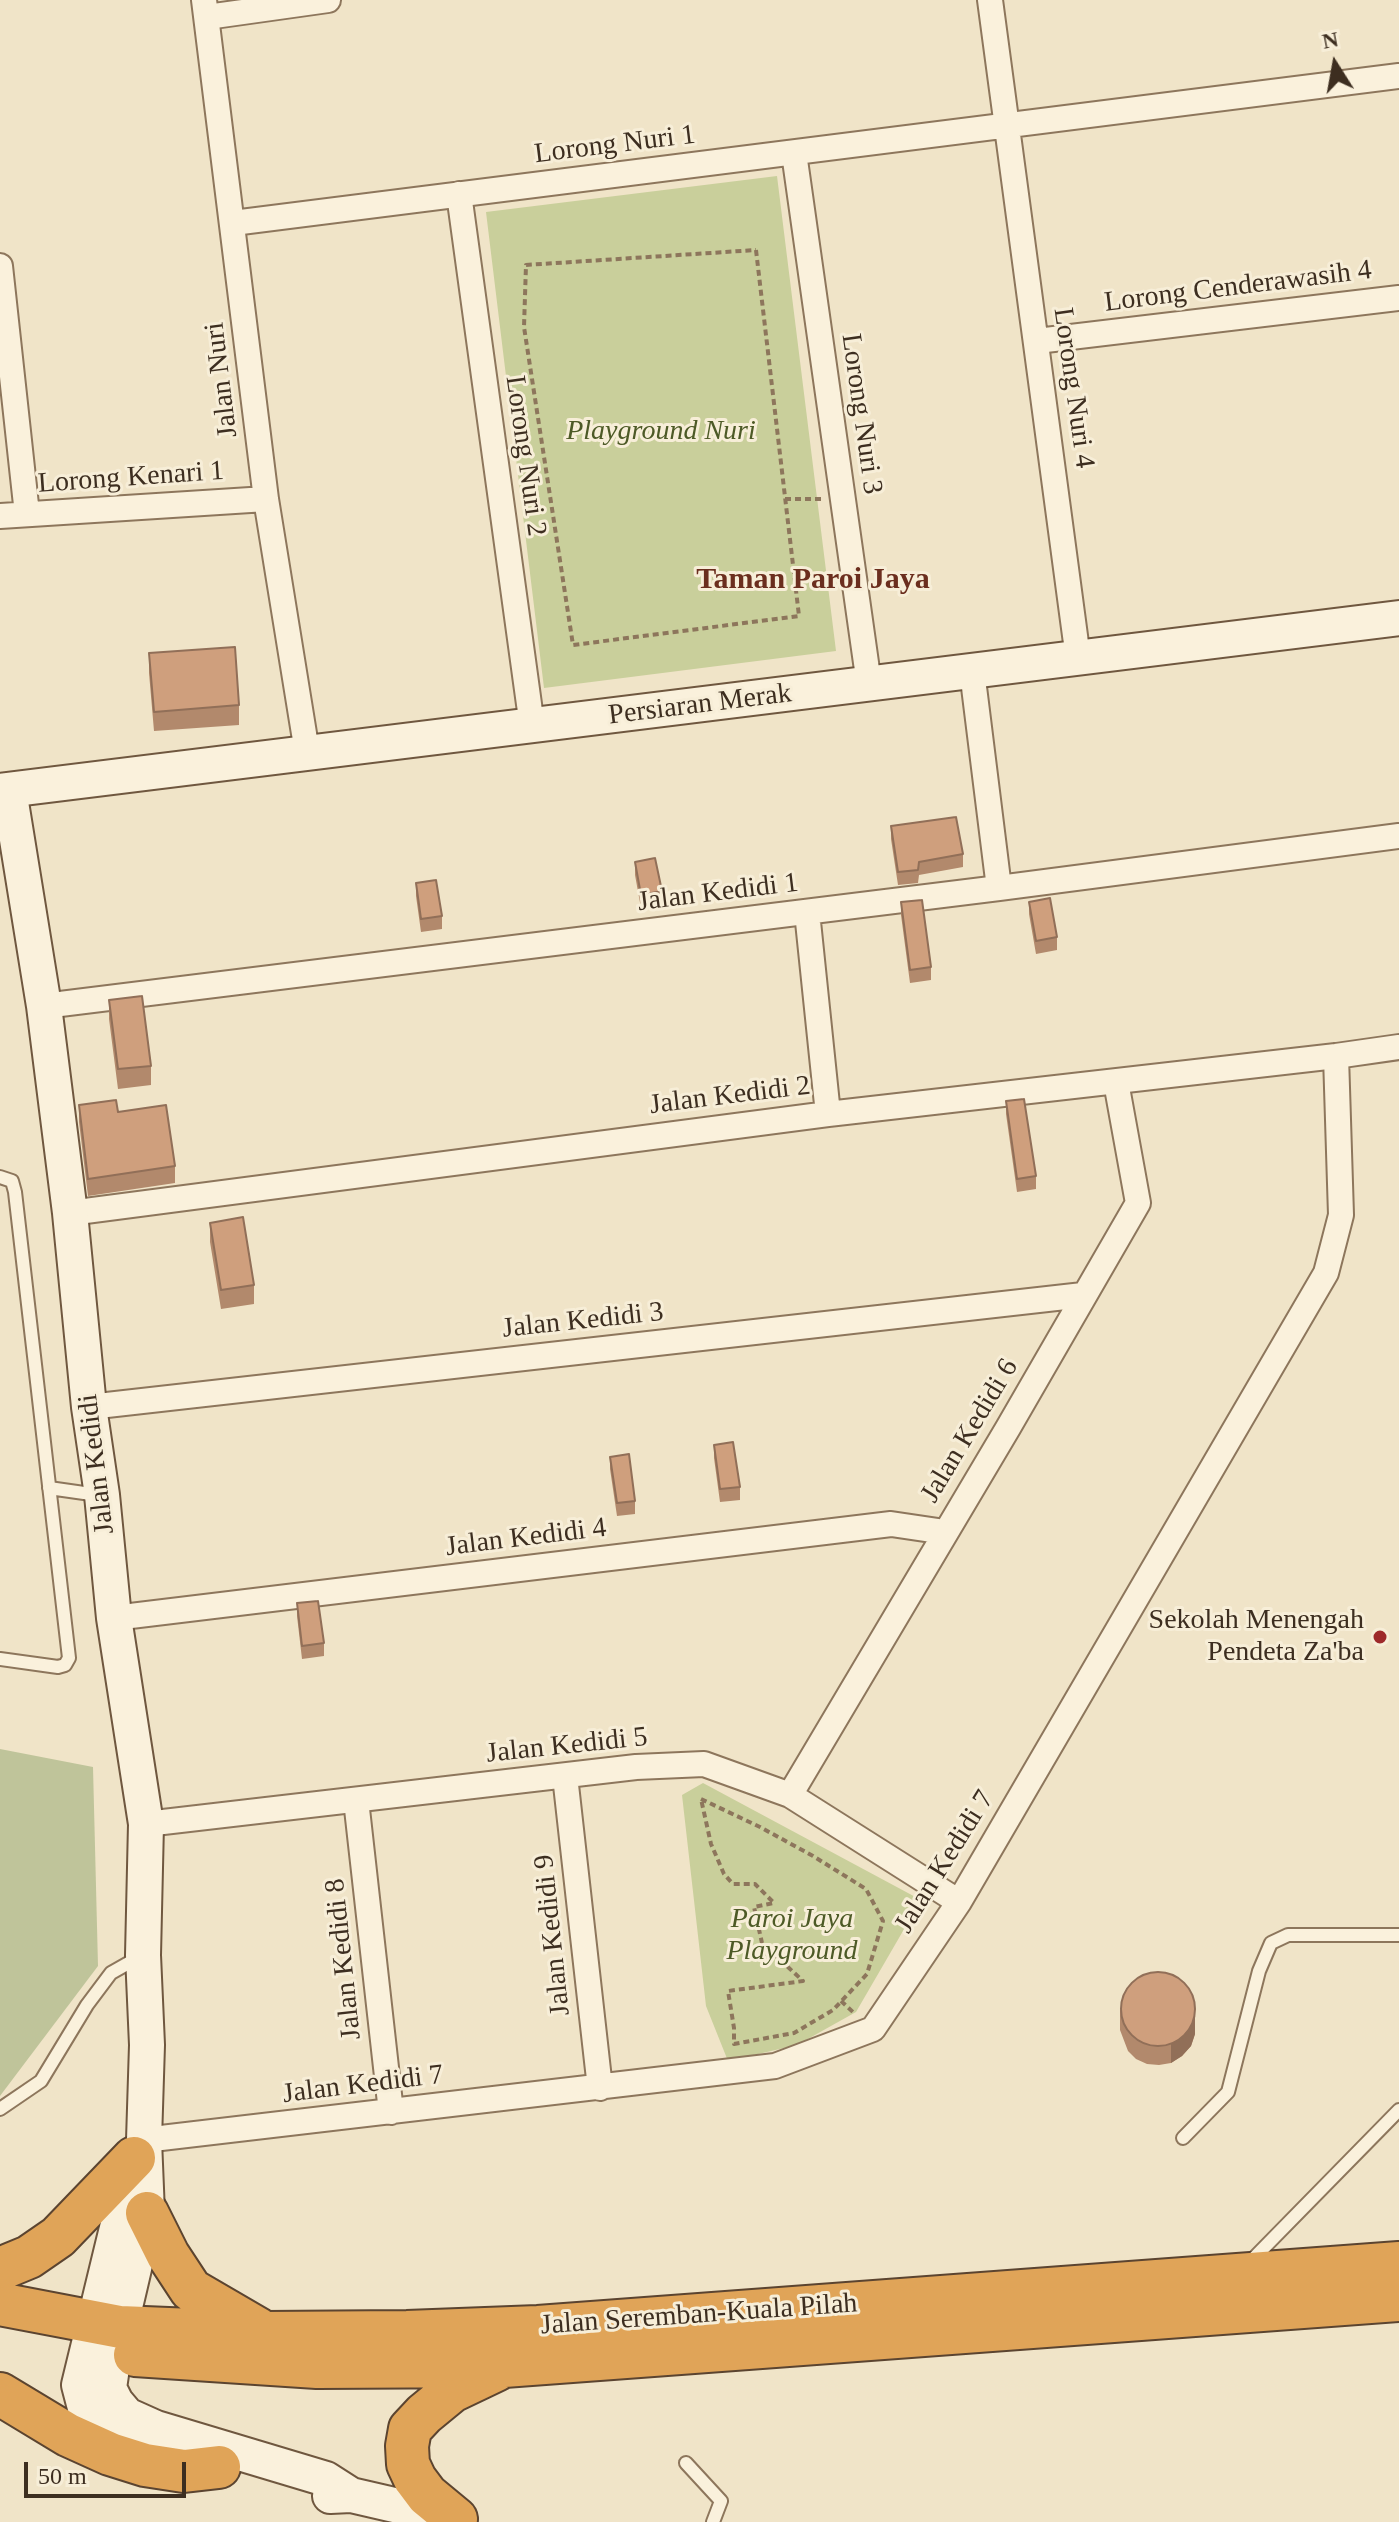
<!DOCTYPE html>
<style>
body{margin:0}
#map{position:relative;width:1399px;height:2522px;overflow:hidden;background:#f0e4c8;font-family:Georgia,serif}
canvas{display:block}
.north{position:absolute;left:1295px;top:24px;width:80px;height:80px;-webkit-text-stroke:6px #f7eed8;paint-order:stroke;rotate:349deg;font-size:22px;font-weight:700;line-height:32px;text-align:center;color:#3d2e20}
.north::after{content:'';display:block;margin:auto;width:28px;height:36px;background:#3d2e20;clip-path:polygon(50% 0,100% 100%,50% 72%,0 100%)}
.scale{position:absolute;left:24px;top:2462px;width:162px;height:36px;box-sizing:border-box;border:4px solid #3d2e20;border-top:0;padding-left:10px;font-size:24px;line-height:28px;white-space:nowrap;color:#3d2e20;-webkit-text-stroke:6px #f7eed8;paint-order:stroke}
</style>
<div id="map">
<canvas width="1399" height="2522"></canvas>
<div class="north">N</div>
<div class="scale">50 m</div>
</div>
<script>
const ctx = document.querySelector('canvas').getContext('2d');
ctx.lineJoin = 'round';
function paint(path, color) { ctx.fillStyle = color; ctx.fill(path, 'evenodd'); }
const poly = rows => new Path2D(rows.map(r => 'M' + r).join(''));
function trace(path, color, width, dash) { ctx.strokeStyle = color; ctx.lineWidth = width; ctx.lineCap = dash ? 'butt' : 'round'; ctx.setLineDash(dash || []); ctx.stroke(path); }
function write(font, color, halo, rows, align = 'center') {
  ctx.font = font + ' Georgia,serif'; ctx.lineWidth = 6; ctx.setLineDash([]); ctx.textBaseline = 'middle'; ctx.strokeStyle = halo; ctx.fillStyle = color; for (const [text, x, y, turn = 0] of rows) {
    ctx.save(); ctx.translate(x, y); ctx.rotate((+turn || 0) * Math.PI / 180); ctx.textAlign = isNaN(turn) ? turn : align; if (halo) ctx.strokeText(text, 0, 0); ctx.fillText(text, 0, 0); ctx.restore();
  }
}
const green = poly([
 [777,176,836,651,544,688,486,212],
 [703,1783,921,1900,856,2012,797,2045,728,2061,706,2006,682,1795]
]);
const cemetery = poly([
 [0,1749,93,1767,98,1966,0,2096]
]);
const path = poly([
 [756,250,799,616,573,645,524,327,526,265,756,250],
 [785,499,823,499],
 [701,1799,760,1827,813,1856,866,1889,883,1921,867,1974,833,2010,794,2033,734,2044,734,2028,728,1991,803,1981,762,1943,754,1907,774,1903,755,1884,733,1884,724,1874,711,1844,701,1799],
 [841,2001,854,2013]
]);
const lane = poly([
 [0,1177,12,1181,15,1192,69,1658,65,1665,58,1667,0,1659],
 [49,1488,98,1495],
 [0,2109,41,2081,87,2005,111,1973,141,1956],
 [1183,2138,1228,2092,1259,1971,1271,1943,1288,1935,1399,1935],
 [1249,2263,1399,2110],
 [686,2463,721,2501,713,2522]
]);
const street = poly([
 [204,0,266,499,307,752],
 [990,0,1078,658],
 [207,17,328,0],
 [794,153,869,684],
 [459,194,532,726],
 [233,223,1399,76],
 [0,266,27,514],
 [1037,341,1399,298],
 [0,516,266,499],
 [972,671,999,888],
 [807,912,828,1114],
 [44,1006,999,888,1399,836],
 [70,1213,828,1114,1336,1056,1399,1047],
 [89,1407,1083,1295],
 [114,1618,891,1524,945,1532],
 [565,1776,600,2088],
 [790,1795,1008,1428,1138,1203,1116,1082],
 [356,1800,391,2112],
 [146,1824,636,1767,704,1764,790,1795,959,1902],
 [144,2140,775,2066,873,2029,959,1902,1326,1273,1341,1215,1336,1056]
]);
const secondary = poly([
 [9,790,44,1006,70,1213,89,1407,102,1495,114,1618,146,1824,143,1955,147,2045,144,2140,147,2213,114,2354,109,2388,116,2402,127,2415,156,2428,326,2479,351,2495],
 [0,791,1399,618],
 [133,2162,79,2385,85,2408,101,2428,119,2440,141,2445],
 [330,2496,351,2495,455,2519]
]);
const highway = poly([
 [147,2213,168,2255,191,2290,258,2329],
 [0,2269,29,2257,58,2237,134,2158],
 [0,2304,120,2327,265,2333,407,2332,538,2327,1399,2263],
 [135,2355,317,2367,504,2366,1399,2300],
 [0,2394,68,2435,110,2454,145,2465,184,2471,219,2467],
 [456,2519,427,2495,415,2479,408,2464,407,2446,410,2429,424,2414,452,2391,496,2370]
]);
const wall = poly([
 [149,653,239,705,239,725,154,731,149,673],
 [891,826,963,854,963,867,919,875,918,883,898,885,891,839],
 [635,862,662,903,641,908,635,875],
 [416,883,442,916,442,929,421,932,416,896],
 [901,902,931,967,931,980,910,983,901,915],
 [1029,902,1057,937,1057,950,1036,954,1029,914],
 [109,1000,151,1066,151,1085,118,1089,109,1019],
 [1006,1101,1036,1176,1036,1189,1017,1192,1006,1114],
 [79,1105,118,1112,175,1166,175,1183,88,1196,79,1122],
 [210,1223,254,1285,254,1304,221,1309,210,1242],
 [714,1445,740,1487,740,1500,720,1502,714,1458],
 [610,1457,635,1501,635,1514,617,1516,610,1469],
 [297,1603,324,1643,324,1656,302,1659,297,1616],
 [1120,2010,1195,2034,1191,2046,1182,2056,1171,2063,1159,2065,1147,2064,1136,2059,1128,2051,1120,2030]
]);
const shadedWall = poly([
 [662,891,662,903,641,908,641,895],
 [1195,2014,1195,2034,1191,2046,1182,2056,1171,2063,1171,2044]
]);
const building = poly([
 [235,647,239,705,154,712,149,653,235,647],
 [956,817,963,854,919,862,918,870,898,872,891,826,956,817],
 [655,858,662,891,641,895,635,862,655,858],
 [436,880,442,916,421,919,416,883,436,880],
 [1050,898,1057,937,1036,941,1029,902,1050,898],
 [922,900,931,967,910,970,901,902,922,900],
 [142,996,151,1066,118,1069,109,1000,142,996],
 [1024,1099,1036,1176,1017,1179,1006,1101,1024,1099],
 [116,1100,118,1112,166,1105,175,1166,88,1179,79,1105,116,1100],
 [243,1217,254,1285,221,1290,210,1223,243,1217],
 [733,1442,740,1487,720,1489,714,1445,733,1442],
 [629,1454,635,1501,617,1503,610,1457,629,1454],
 [318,1601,324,1643,302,1646,297,1603,318,1601],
 '1121 2009a37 37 0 1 1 74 0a37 37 0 1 1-74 0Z'
]);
const markers = [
 [1380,1637,8,"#9e2a2b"]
];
const streetNames = [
 ["Lorong Nuri 1",615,145,-7],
 ["Lorong Cenderawasih 4",1238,287,-7],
 ["Jalan Nuri",222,380,-97],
 ["Lorong Nuri 4",1073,388,82],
 ["Lorong Nuri 3",861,414,82],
 ["Lorong Nuri 2",525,456,82],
 ["Lorong Kenari 1",131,478,-4],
 ["Persiaran Merak",700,705,-7],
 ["Jalan Kedidi 1",718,893,-7],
 ["Jalan Kedidi 2",730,1096,-7],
 ["Jalan Kedidi 3",583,1321,-6],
 ["Jalan Kedidi 6",970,1431,-59],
 ["Jalan Kedidi",97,1464,-97],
 ["Jalan Kedidi 4",526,1538,-7],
 ["Jalan Kedidi 5",567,1746,-6],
 ["Jalan Kedidi 7",945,1862,-58],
 ["Jalan Kedidi 9",553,1935,-96],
 ["Jalan Kedidi 8",344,1959,-96],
 ["Jalan Kedidi 7",363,2085,-7],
 ["Jalan Seremban-Kuala Pilah",699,2315,-4]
];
const parkNames = [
 ["Playground Nuri",661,432],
 ["Paroi Jaya",792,1920],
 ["Playground",792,1952]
];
const poiNames = [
 ["Sekolah Menengah",1364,1621],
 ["Pendeta Za'ba",1364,1653]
];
const neighbourhoodNames = [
 ["Taman Paroi Jaya",813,580]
];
paint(green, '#c9cf9b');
paint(cemetery, '#bfc49a');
trace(lane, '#8d765c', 16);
trace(street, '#8d765c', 28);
trace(secondary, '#6f573f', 38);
trace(highway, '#5b4430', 46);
trace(path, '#8d765c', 4, [6, 4]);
trace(lane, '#faf1dc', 12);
trace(street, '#faf1dc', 24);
trace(secondary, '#faf1dc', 34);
trace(highway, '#e0a458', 42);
paint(wall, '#b2896c');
paint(shadedWall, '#916f58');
paint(building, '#cf9f7d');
trace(building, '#916f58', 2);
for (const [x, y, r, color] of markers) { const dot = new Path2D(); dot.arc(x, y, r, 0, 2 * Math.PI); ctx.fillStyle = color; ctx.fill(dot); trace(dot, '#f7eed8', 3); }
write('28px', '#3d2e20', '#f7eed8', streetNames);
write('italic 28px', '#4d5a26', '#f7eed8', parkNames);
write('28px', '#3d2e20', '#f7eed8', poiNames, 'right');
write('bold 30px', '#6b2e1e', '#f7eed8', neighbourhoodNames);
</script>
